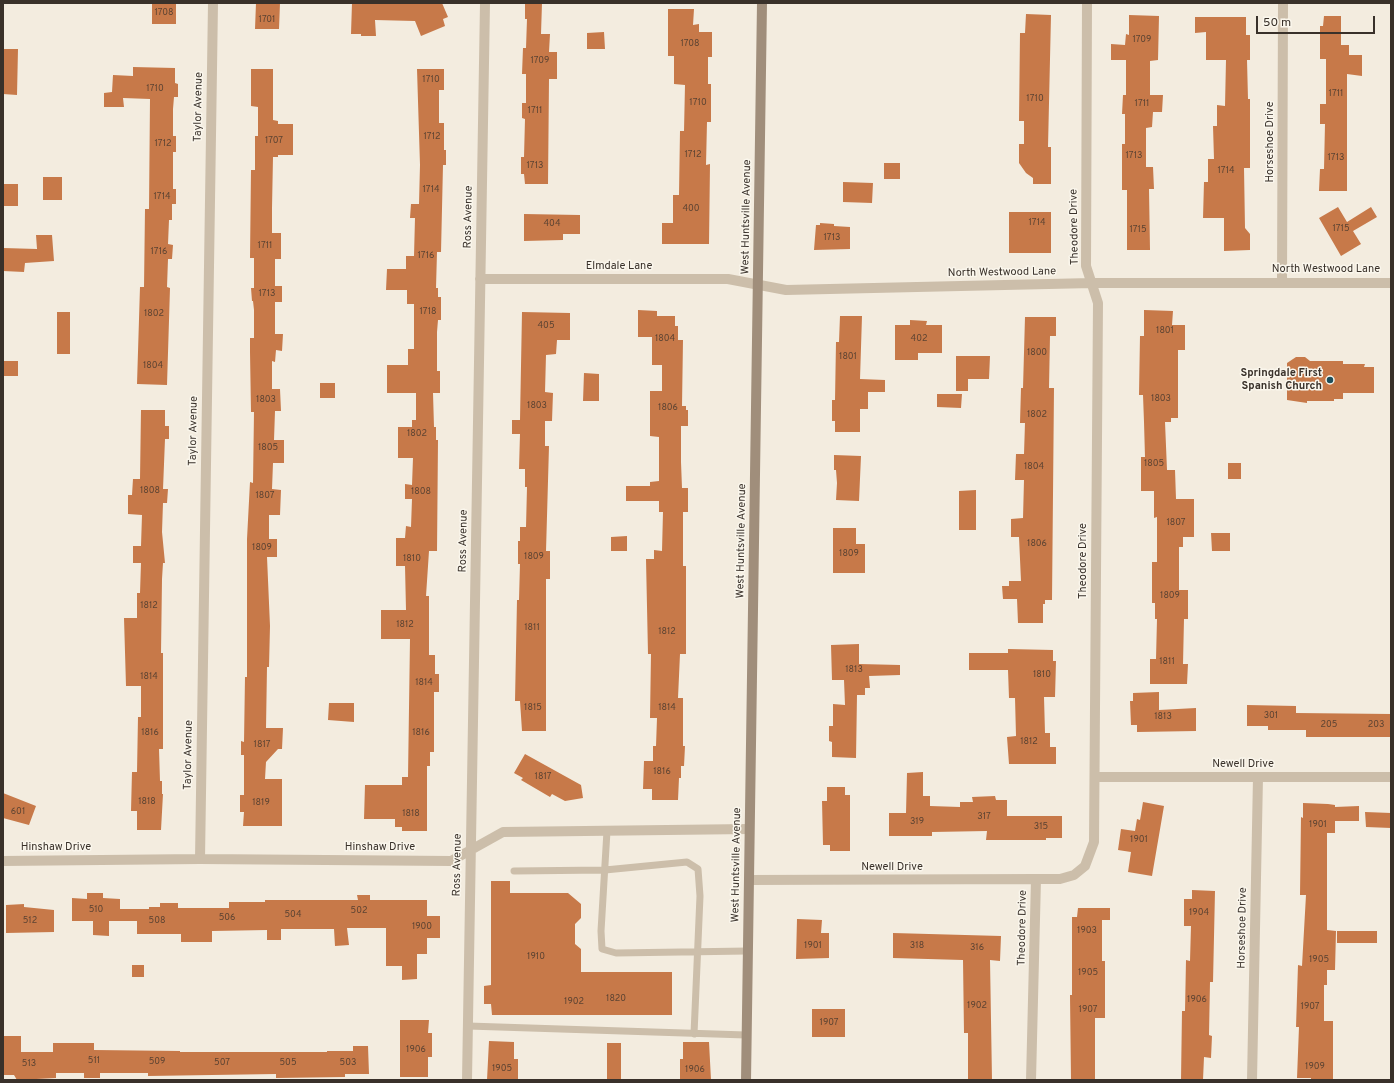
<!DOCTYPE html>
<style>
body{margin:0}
#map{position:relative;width:1394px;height:1083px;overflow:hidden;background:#f3ecdf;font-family:Overpass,sans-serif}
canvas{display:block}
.frame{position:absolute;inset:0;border:4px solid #39312a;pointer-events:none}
.scale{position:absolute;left:1256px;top:16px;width:119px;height:18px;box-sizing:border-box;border:2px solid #39312a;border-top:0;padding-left:5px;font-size:12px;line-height:14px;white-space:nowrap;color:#39312a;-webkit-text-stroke:3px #faf6ec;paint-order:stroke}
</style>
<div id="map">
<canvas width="1394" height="1083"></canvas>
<div class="frame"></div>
<div class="scale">50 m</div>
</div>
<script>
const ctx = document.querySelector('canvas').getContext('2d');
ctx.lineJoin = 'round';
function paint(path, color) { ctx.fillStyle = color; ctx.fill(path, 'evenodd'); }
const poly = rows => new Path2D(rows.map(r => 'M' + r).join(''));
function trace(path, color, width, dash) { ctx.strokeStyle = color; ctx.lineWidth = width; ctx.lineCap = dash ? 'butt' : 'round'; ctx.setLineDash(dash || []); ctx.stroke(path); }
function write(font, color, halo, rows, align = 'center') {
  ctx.font = font + ' Overpass,sans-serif'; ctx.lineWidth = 3; ctx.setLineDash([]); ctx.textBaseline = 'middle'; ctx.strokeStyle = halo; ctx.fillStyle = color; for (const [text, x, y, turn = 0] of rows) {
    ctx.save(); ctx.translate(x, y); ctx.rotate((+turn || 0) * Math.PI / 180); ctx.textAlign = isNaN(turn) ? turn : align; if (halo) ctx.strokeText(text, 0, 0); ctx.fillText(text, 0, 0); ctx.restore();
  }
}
const building = poly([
 [152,3,176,3,176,24,152,24],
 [256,3,280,3,279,29,255,29],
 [352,3,442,3,448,17,443,19,445,26,421,36,415,21,375,20,376,36,361,36,361,34,351,34],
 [525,3,542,3,541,34,550,34,549,52,557,52,557,79,549,79,548,184,525,184,524,174,521,174,521,157,524,157,525,119,522,118,522,103,526,103,526,74,522,74,523,48,526,48,527,19,525,19],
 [668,9,694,9,693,25,699,24,699,32,712,32,712,57,708,57,708,84,711,84,711,122,707,122,706,165,710,164,709,244,662,244,662,223,673,223,673,195,679,195,680,131,684,131,685,85,674,84,674,56,668,56],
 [1026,14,1051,15,1048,147,1051,147,1051,184,1033,184,1033,178,1026,173,1019,163,1019,144,1024,144,1024,121,1019,121,1020,33,1025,33],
 [1129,15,1159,16,1158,60,1150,61,1150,95,1163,95,1162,112,1153,112,1152,127,1146,128,1146,167,1153,167,1154,189,1149,189,1150,250,1127,250,1127,190,1122,190,1122,144,1125,144,1125,114,1122,114,1123,95,1126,95,1126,60,1111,60,1111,44,1125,45,1126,34,1129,35],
 [1324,16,1341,16,1341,45,1349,45,1349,55,1362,55,1362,76,1347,74,1347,191,1319,191,1320,169,1324,169,1325,124,1320,124,1320,104,1326,104,1326,59,1320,59,1320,26,1323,26],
 [1195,17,1246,17,1246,35,1250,35,1250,60,1247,60,1248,99,1250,99,1250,168,1244,168,1245,228,1250,234,1250,250,1224,251,1224,218,1203,218,1204,182,1208,182,1208,159,1214,159,1213,126,1217,126,1217,105,1225,106,1226,60,1206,60,1206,32,1195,33],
 [604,32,605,49,587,49,587,33],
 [3,49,18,49,17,95,3,94],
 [133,67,175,68,175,83,178,84,178,97,174,97,173,109,173,136,176,136,176,152,173,152,173,189,176,189,176,204,172,204,172,220,169,220,168,244,173,245,172,259,168,259,167,287,170,288,167,385,137,384,140,287,144,287,145,209,149,209,150,99,123,98,124,107,104,107,104,93,112,92,113,75,133,76],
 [251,69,273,69,273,120,278,121,278,124,293,124,293,155,278,155,278,157,273,157,272,208,272,233,281,233,281,259,275,259,275,286,282,286,282,302,275,302,275,334,283,334,282,351,276,350,275,362,272,361,272,389,280,389,281,411,275,411,274,440,284,440,284,463,273,463,272,489,281,490,280,515,269,515,269,539,277,539,277,557,267,557,270,626,269,667,267,667,266,728,283,728,282,749,278,749,266,762,265,779,282,779,282,826,243,826,244,812,240,812,240,795,244,795,244,755,241,755,241,741,244,742,245,677,247,677,247,539,250,482,253,483,254,412,251,412,250,352,250,338,254,338,254,310,253,301,252,301,251,288,254,288,254,258,250,258,251,170,255,170,255,136,258,136,258,107,251,106],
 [417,69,444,69,444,90,439,90,439,123,444,123,444,150,446,150,446,165,443,165,441,252,437,252,436,288,438,288,438,297,441,297,441,320,438,320,437,332,437,371,440,371,440,393,433,393,434,427,436,427,436,440,438,440,437,551,429,551,426,596,429,596,429,655,435,655,435,674,439,674,439,692,434,692,434,752,430,752,430,766,427,766,427,831,402,831,402,827,395,827,395,819,364,819,365,785,402,785,402,777,408,777,410,639,381,639,381,610,406,610,405,566,396,566,396,538,405,538,406,526,411,527,412,499,405,499,405,484,412,485,413,458,398,458,398,427,412,427,412,420,416,420,416,393,387,393,387,365,408,365,408,349,414,349,414,304,407,304,407,290,386,290,387,269,406,269,406,256,414,256,415,218,410,218,411,204,419,204,420,165],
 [884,163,900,163,900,179,884,179],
 [43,177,62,177,62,200,43,200],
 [843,182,873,183,872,203,843,202],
 [3,184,18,184,18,206,3,206],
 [1338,207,1347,222,1371,207,1377,217,1353,231,1361,244,1341,256,1319,218],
 [1009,212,1051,212,1051,253,1009,253],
 [524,214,580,215,580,234,563,234,563,240,524,241],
 [820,223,834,224,834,226,850,227,850,249,814,250,816,225,820,225],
 [36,235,52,235,54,261,25,263,24,272,3,271,3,248,37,249],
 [638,310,657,311,657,316,675,316,675,326,678,326,678,340,683,340,682,406,686,406,686,410,688,410,688,426,681,426,681,462,682,488,688,488,688,512,683,512,683,566,686,566,686,654,680,654,678,698,683,698,683,746,685,746,684,766,681,766,681,778,679,778,678,800,652,800,652,789,643,789,644,761,653,761,653,746,656,746,657,718,650,718,651,654,648,654,646,559,654,559,654,550,662,551,663,512,659,512,659,501,626,501,626,486,650,486,650,482,659,481,659,437,650,436,650,391,662,391,662,365,652,365,652,337,638,337],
 [1144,310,1173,311,1172,325,1185,325,1185,350,1178,350,1178,418,1171,418,1171,422,1165,422,1167,470,1175,470,1176,499,1194,499,1194,537,1183,537,1183,547,1179,547,1179,590,1188,590,1188,619,1184,619,1183,664,1188,664,1187,684,1150,684,1150,659,1156,659,1157,619,1155,619,1155,603,1152,603,1152,562,1157,562,1157,517,1154,518,1154,491,1141,491,1141,457,1145,457,1144,422,1143,395,1139,395,1140,336,1144,336],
 [57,312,70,312,70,354,57,354],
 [522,312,570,313,570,340,557,340,556,354,546,355,545,392,553,393,552,421,545,421,545,446,549,446,546,551,550,551,550,579,546,579,546,731,522,731,520,701,515,701,517,600,519,600,520,564,518,564,518,541,520,541,520,527,526,527,527,487,525,487,525,469,519,469,520,434,512,434,512,420,520,420],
 [840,316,862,316,860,379,885,380,885,392,868,392,868,409,860,409,860,432,835,432,835,421,832,421,832,400,835,400,836,342,839,342],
 [1025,317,1056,317,1056,336,1050,336,1049,388,1054,388,1052,600,1045,600,1045,604,1043,604,1043,623,1018,623,1017,599,1003,599,1002,586,1009,586,1009,581,1021,581,1019,537,1011,537,1011,519,1023,518,1024,480,1015,480,1016,454,1024,454,1025,423,1020,423,1021,388,1023,388],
 [910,320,927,321,926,325,942,325,942,353,918,353,918,360,895,360,895,325,910,325],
 [956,356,990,356,989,379,968,379,968,391,956,391],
 [1296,357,1305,357,1310,361,1343,361,1343,364,1365,364,1364,367,1374,367,1374,393,1343,393,1343,399,1334,399,1334,401,1307,401,1307,403,1287,400,1287,363],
 [3,361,18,361,18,376,3,376],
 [584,373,599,374,599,401,583,401],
 [320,383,335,383,335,398,320,398],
 [937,394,962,394,961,408,937,407],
 [141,410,165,410,165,426,169,426,169,439,165,439,163,489,168,489,167,503,163,503,162,532,165,563,163,563,162,579,161,653,163,653,163,749,159,749,160,781,162,781,162,794,163,794,161,830,137,830,137,811,131,811,132,772,137,772,138,717,141,717,141,686,126,686,124,618,137,618,137,593,140,593,141,563,133,563,133,546,141,546,142,515,128,514,128,495,132,495,133,479,140,479],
 [834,455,861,456,859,501,836,500,837,483,836,470,834,470],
 [1228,463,1241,463,1241,479,1228,479],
 [976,490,976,530,959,530,959,491],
 [833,528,856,528,856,544,865,544,865,573,833,573],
 [1211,533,1230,533,1230,551,1212,551],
 [627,536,627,551,611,551,611,537],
 [859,644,859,664,900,665,900,675,869,676,870,688,865,688,865,695,857,695,856,758,832,757,832,742,829,741,829,726,833,726,833,704,845,705,844,680,832,680,831,645],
 [1008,649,1053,650,1053,661,1056,661,1055,697,1044,697,1045,733,1050,733,1050,747,1056,747,1056,764,1009,764,1007,737,1016,736,1015,698,1009,698,1008,670,969,670,969,653,1008,653],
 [1159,692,1159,710,1196,708,1196,731,1137,732,1137,725,1131,725,1130,701,1133,701,1133,693],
 [329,703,354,703,354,722,328,720],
 [1247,705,1296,706,1296,713,1391,714,1391,737,1306,737,1306,730,1268,730,1268,726,1247,726],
 [525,754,581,785,583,798,565,801,552,794,550,797,521,780,523,778,514,773],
 [923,772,923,796,930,796,930,806,960,807,960,802,973,802,972,797,995,796,996,800,1007,800,1007,816,1062,816,1062,838,1046,838,1046,840,986,840,987,831,932,832,932,836,889,836,889,813,906,813,907,773],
 [827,787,845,787,845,795,850,795,850,851,830,851,830,845,823,845,822,801,827,801],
 [3,793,36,806,29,825,3,818],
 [1143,802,1164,806,1152,876,1128,872,1131,852,1118,850,1121,829,1135,831,1137,819,1140,820],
 [1303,803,1328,804,1335,805,1335,807,1359,806,1359,821,1335,821,1335,833,1327,833,1327,930,1336,931,1335,970,1327,970,1327,985,1324,985,1324,1021,1333,1021,1333,1080,1311,1080,1311,1078,1297,1078,1299,1027,1296,1027,1298,965,1302,966,1306,895,1300,895,1301,817,1303,818],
 [1365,812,1391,813,1391,828,1366,827],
 [491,881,510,881,510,893,568,893,581,904,581,918,575,924,575,944,581,949,581,972,672,972,672,1015,492,1015,491,1004,484,1004,484,986,491,985],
 [1192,890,1215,891,1213,982,1210,982,1209,1035,1212,1036,1211,1058,1204,1057,1203,1080,1181,1080,1182,1011,1185,1011,1186,960,1190,961,1191,926,1184,926,1184,899,1192,899],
 [87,893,103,893,103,898,120,899,120,909,149,909,149,907,160,907,160,903,178,903,178,908,229,908,229,902,265,902,265,900,358,900,357,895,370,895,370,900,427,900,427,916,440,916,440,938,427,938,427,954,417,954,417,979,402,980,402,966,386,966,386,928,347,928,349,945,335,946,334,929,281,929,281,940,267,940,267,930,212,931,212,942,181,942,181,934,137,934,137,921,109,921,109,936,93,935,93,921,72,921,72,898,87,899],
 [24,904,24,907,54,910,54,932,6,933,6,905],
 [1078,908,1110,908,1110,920,1102,920,1102,961,1105,961,1105,1018,1095,1018,1095,1080,1071,1079,1070,995,1072,995,1072,917,1077,917],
 [797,919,822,920,821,933,829,933,829,958,796,959],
 [1337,931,1377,931,1377,943,1337,943],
 [893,933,1001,936,1000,961,990,960,992,1080,968,1080,968,1033,964,1033,963,960,893,958],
 [132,965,144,965,144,977,132,977],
 [812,1009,845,1009,845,1037,812,1037],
 [400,1020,429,1020,428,1033,432,1033,432,1057,428,1057,428,1077,400,1077],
 [3,1036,21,1036,21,1052,53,1052,53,1043,94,1043,94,1050,180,1051,180,1052,327,1052,327,1051,353,1051,353,1046,368,1046,369,1074,345,1074,345,1077,276,1078,276,1074,148,1076,148,1073,100,1073,100,1078,84,1078,84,1073,56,1073,56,1078,17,1080,14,1075,3,1075],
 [489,1041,514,1042,514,1059,518,1059,518,1080,487,1080],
 [683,1042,709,1042,711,1080,680,1080,680,1059,683,1059],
 [607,1043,621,1043,621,1080,607,1080]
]);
const lane = poly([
 [607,831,601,931,602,949,616,953,747,951],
 [514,871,605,870,687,862,698,869,700,896,694,1034],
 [468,1026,746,1035]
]);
const street = poly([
 [480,279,728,279,786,290,1092,283,1391,283],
 [1282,282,1283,3],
 [1095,777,1391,777],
 [200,859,213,3],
 [3,861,200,859,451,861,503,832,749,829],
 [749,880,1036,879],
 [467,1080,485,3],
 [1031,1080,1036,879,1060,879,1074,875,1085,866,1094,842,1098,303,1086,266,1087,3],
 [1252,1080,1258,777]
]);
const secondary = poly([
 [746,1080,762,3]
]);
const markers = [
 [1330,380,4,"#1e4f5c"]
];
const numberNames = [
 ["1708",164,13],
 ["1701",267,20],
 ["1709",1142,40],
 ["1708",690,44],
 ["1709",540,61],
 ["1710",431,80],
 ["1710",155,89],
 ["1711",1336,94],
 ["1710",1035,99],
 ["1710",698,103],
 ["1711",1142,104],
 ["1711",535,111],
 ["1712",432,137],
 ["1707",274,141],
 ["1712",163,144],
 ["1712",693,155],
 ["1713",1134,156],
 ["1713",1336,158],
 ["1713",535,166],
 ["1714",1226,171],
 ["1714",431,190],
 ["1714",162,197],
 ["400",691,209],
 ["1714",1037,223],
 ["404",552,224],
 ["1715",1341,229],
 ["1715",1138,230],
 ["1713",832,238],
 ["1711",265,246],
 ["1716",159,252],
 ["1716",426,256],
 ["1713",267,294],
 ["1718",428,312],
 ["1802",154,314],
 ["405",546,326],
 ["1801",1165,331],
 ["1804",665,339],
 ["402",919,339],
 ["1800",1037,353],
 ["1801",848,357],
 ["1804",153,366],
 ["1803",1161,399],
 ["1803",266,400],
 ["1803",537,406],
 ["1806",668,408],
 ["1802",1037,415],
 ["1802",417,434],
 ["1805",268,448],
 ["1805",1154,464],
 ["1804",1034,467],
 ["1808",150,491],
 ["1808",421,492],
 ["1807",265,496],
 ["1807",1176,523],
 ["1806",1037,544],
 ["1809",262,548],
 ["1809",849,554],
 ["1809",534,557],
 ["1810",412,559],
 ["1809",1170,596],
 ["1812",149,606],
 ["1812",405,625],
 ["1811",532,628],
 ["1812",667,632],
 ["1811",1167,662],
 ["1813",854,670],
 ["1810",1042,675],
 ["1814",149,677],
 ["1814",424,683],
 ["1815",533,708],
 ["1814",667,708],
 ["301",1271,716],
 ["1813",1163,717],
 ["205",1329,725],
 ["203",1376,725],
 ["1816",150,733],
 ["1816",421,733],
 ["1812",1029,742],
 ["1817",262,745],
 ["1816",662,772],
 ["1817",543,777],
 ["1818",147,802],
 ["1819",261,803],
 ["601",18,812],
 ["1818",411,814],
 ["317",984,817],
 ["319",917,822],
 ["1901",1318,825],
 ["315",1041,827],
 ["1901",1139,840],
 ["510",96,910],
 ["502",359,911],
 ["1904",1199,913],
 ["504",293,915],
 ["506",227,918],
 ["512",30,921],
 ["508",157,921],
 ["1900",422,927],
 ["1903",1087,931],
 ["1901",813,946],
 ["318",917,946],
 ["316",977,948],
 ["1910",536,957],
 ["1905",1319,960],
 ["1905",1088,973],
 ["1820",616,999],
 ["1906",1197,1000],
 ["1902",574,1002],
 ["1902",977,1006],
 ["1907",1310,1007],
 ["1907",1088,1010],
 ["1907",829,1023],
 ["1906",416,1050],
 ["511",94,1061],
 ["509",157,1062],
 ["507",222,1063],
 ["505",288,1063],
 ["503",348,1063],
 ["513",29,1064],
 ["1909",1315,1067],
 ["1905",502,1069],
 ["1906",695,1070]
];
const streetNames = [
 ["Taylor Avenue",199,107,-89],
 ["Horseshoe Drive",1271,142,-90],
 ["Ross Avenue",469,217,-89],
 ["West Huntsville Avenue",747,217,-89],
 ["Theodore Drive",1075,227,-91],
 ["Elmdale Lane",619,267],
 ["North Westwood Lane",1326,270],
 ["North Westwood Lane",1002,273,-1],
 ["Taylor Avenue",194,431,-89],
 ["Ross Avenue",464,541,-89],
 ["West Huntsville Avenue",742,541,-89],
 ["Theodore Drive",1084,561,-90],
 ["Taylor Avenue",189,755,-89],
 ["Newell Drive",1243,765],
 ["Hinshaw Drive",56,848],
 ["Hinshaw Drive",380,848],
 ["Ross Avenue",458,865,-89],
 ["West Huntsville Avenue",737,865,-89],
 ["Newell Drive",892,868],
 ["Theodore Drive",1023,928,-89],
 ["Horseshoe Drive",1243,928,-89]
];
const poiNames = [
 ["Springdale First",1322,374],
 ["Spanish Church",1322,387]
];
paint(building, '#c77949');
trace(lane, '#ccbeaa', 7);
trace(street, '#ccbeaa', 10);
trace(secondary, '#a08e7b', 10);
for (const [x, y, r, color] of markers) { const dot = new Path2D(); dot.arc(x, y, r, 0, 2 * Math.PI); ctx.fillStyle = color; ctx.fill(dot); trace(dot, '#faf6ec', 1.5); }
write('9px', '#5c4332', null, numberNames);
write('11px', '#39312a', '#faf6ec', streetNames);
write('bold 11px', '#39312a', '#faf6ec', poiNames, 'right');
</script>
